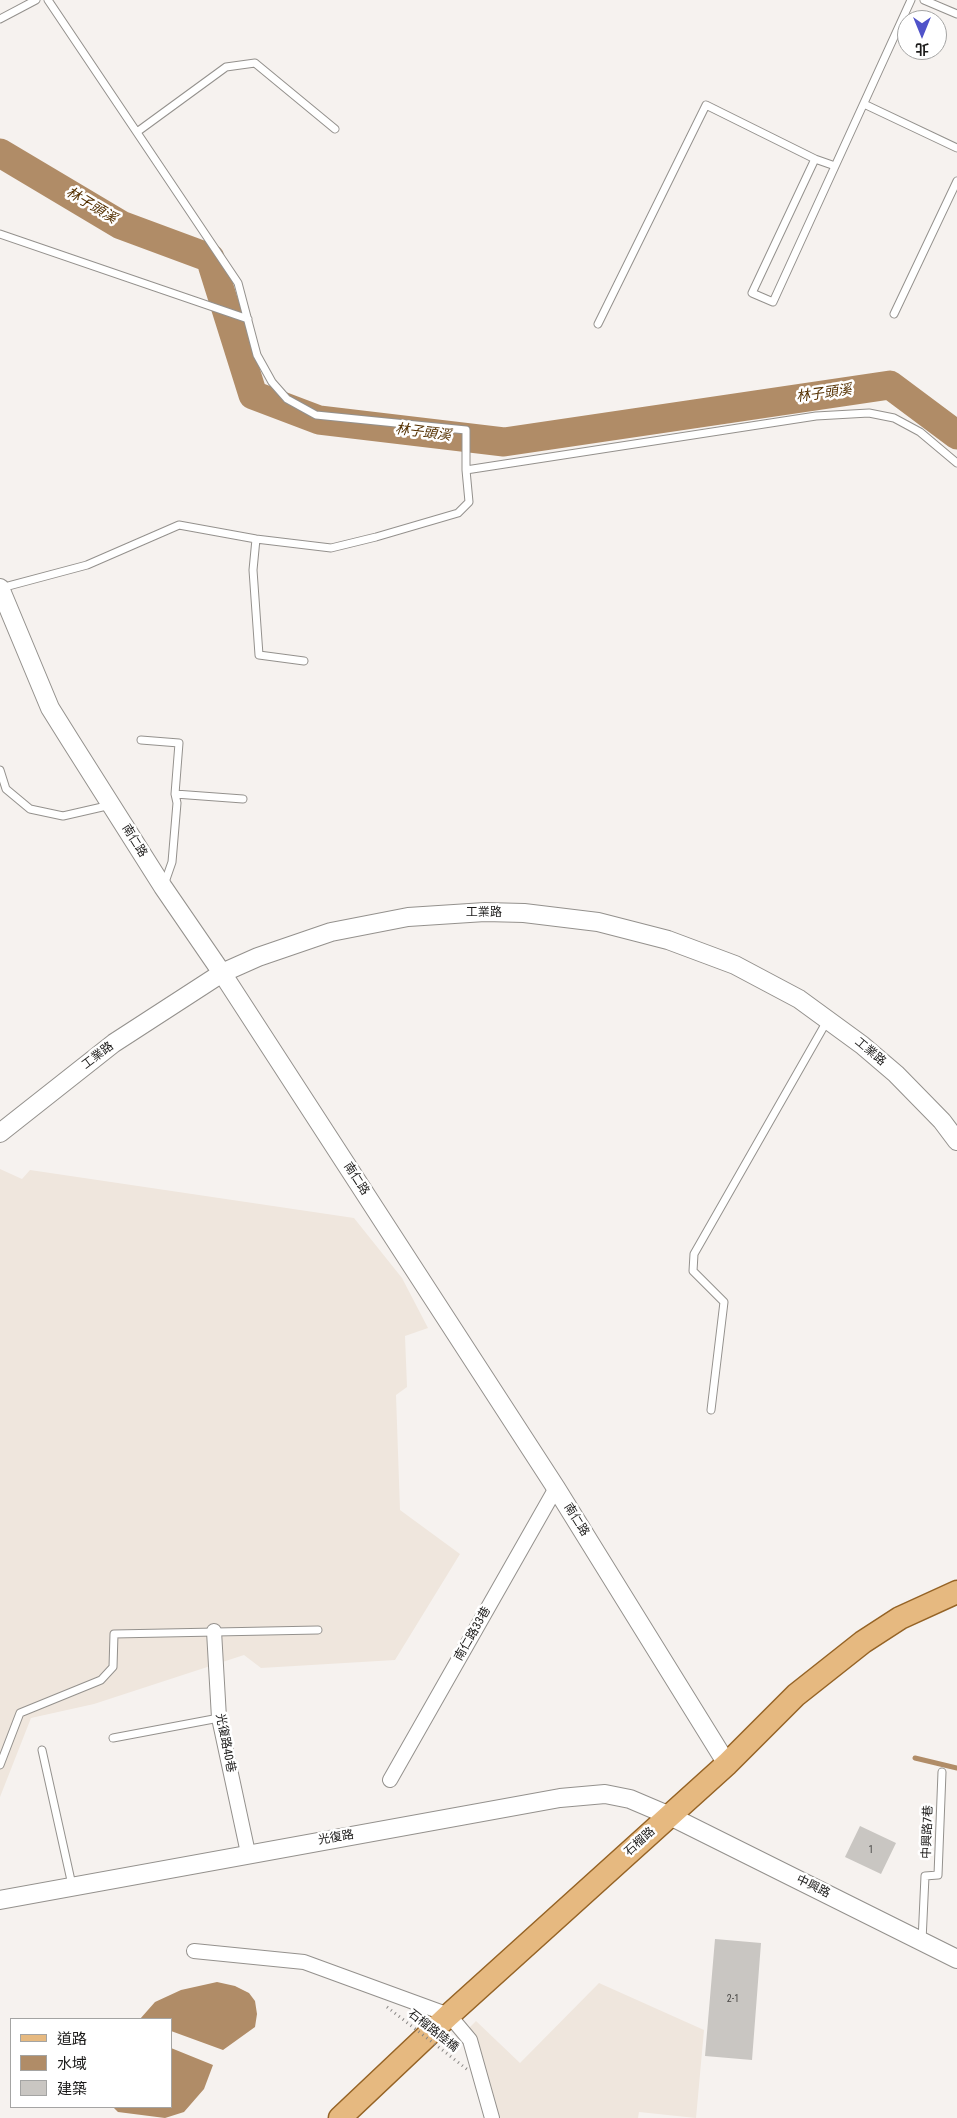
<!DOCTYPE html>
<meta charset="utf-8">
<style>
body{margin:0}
#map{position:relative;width:957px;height:2118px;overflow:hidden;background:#f6f2ef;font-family:"Roboto Condensed","Noto Sans TC",sans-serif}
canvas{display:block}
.legend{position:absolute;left:10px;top:2018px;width:162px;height:90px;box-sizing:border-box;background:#fff;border:1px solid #a4a4a3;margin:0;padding:6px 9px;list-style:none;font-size:15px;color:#1c1b1a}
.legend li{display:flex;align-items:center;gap:10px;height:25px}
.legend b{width:25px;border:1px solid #a4a4a3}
.north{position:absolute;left:897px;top:10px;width:50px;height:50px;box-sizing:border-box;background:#fff;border:1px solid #a4a4a3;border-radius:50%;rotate:180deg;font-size:14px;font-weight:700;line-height:20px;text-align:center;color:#1c1b1a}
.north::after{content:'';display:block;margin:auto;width:18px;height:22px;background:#5053c9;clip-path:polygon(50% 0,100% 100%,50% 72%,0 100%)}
</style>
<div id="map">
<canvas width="957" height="2118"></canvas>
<ul class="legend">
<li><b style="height:6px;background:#e6b980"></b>道路</li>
<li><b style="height:14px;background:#b08c67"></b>水域</li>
<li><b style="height:14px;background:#c9c6c2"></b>建築</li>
</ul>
<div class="north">北</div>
</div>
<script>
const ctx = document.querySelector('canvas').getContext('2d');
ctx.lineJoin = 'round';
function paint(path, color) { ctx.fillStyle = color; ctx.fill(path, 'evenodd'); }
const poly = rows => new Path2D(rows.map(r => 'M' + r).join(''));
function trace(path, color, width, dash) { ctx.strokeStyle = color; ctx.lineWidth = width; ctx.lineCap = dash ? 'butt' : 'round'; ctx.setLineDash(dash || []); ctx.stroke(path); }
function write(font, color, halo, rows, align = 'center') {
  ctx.font = font + ' "Roboto Condensed","Noto Sans TC",sans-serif'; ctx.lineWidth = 5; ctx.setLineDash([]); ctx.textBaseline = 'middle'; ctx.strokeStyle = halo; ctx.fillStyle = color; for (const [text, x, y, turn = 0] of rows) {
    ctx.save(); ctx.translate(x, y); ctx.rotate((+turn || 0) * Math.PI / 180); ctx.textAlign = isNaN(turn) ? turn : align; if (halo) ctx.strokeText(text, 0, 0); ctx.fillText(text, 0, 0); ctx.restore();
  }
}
const built = poly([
 [0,1169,22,1179,30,1170,354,1218,402,1278,428,1328,405,1336,407,1387,396,1395,400,1510,460,1554,395,1660,261,1668,244,1655,94,1704,31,1718,0,1797],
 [599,1983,704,2030,696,2118,639,2112,638,2118,491,2118,462,2035,476,2021,520,2063]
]);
const water = poly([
 [217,1982,235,1986,249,1993,255,2001,257,2014,255,2027,223,2050,171,2031,171,2019,140,2019,155,2002,181,1990],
 [171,2048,213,2065,204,2089,184,2112,165,2118,118,2112,113,2107,171,2107]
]);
const stream = poly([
 [915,1758,957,1768]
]);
const river = poly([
 [0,153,121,225,210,258,253,395,319,420,504,442,890,385,957,435]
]);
const building = poly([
 [860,1826,896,1843,881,1874,845,1857],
 [715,1939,761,1943,752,2060,705,2056]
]);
const service = poly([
 [924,0,957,14],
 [0,19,36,0],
 [864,104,957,148],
 [137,132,226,67,255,63,335,129],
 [835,166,815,159,752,293,773,302,911,0],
 [0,234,248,319],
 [894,314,957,181],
 [598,324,706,105,815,159],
 [466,470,816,416,869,413,894,418,920,432,957,463],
 [256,539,253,570,259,655,304,661],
 [1,588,87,565,179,525,256,539,331,548,376,537,458,513,469,502,466,470,466,430,316,415,287,399,272,382,257,355,238,283,48,0],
 [141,740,179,743,175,794,177,803,172,862,164,885],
 [0,770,6,789,30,809,63,816,111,805],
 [175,794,243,799],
 [711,1410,724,1302,693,1271,694,1254,827,1021],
 [113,1738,219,1718],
 [42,1750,72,1885],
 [0,1765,20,1713,101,1680,113,1667,114,1634,318,1630],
 [922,1941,925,1876,938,1875,942,1772]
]);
const minor = poly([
 [214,1631,219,1718,248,1853],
 [390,1780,556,1488],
 [194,1951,304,1962,449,2015,470,2040,492,2118]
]);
const tertiary = poly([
 [0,588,50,708,70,740,163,887,222,973,556,1488,727,1764],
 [0,1133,114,1043,222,973,258,957,331,932,408,917,485,912,524,913,598,922,668,940,735,965,799,999,862,1045,896,1074,942,1121,957,1141],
 [0,1900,560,1798,605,1794,630,1799,670,1816,957,1959]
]);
const primary = poly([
 [340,2118,449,2015,727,1764,796,1695,863,1642,900,1618,957,1592]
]);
const pathBridge = poly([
 [387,2007,468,2070]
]);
const numberNames = [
 ["1",871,1850],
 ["2-1",733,1999]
];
const streetNames = [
 ["南仁路",134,841,58],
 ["工業路",484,913],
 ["工業路",870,1052,40],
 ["工業路",98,1056,-37],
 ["南仁路",356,1179,57],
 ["南仁路",576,1520,58],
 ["南仁路33巷",473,1634,-60],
 ["光復路40巷",225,1743,79],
 ["中興路7巷",928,1832,-88],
 ["光復路",336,1838,-10],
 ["石榴路",640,1842,-42],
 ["中興路",813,1887,26],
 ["石榴路陸橋",433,2031,38]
];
const waterNames = [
 ["林子頭溪",91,206,31],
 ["林子頭溪",824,394,-8],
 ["林子頭溪",423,433,7]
];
paint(built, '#efe6dd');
paint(water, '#b08c67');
trace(stream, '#b08c67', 5);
trace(river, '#b08c67', 29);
paint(building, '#c9c6c2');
trace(service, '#94918d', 9);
trace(minor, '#94918d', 16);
trace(tertiary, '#94918d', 20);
trace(primary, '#956325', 25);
trace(service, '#fff', 7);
trace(minor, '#fff', 14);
trace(tertiary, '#fff', 18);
trace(primary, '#e6b980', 22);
trace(pathBridge, '#878583', 3, [1, 4]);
write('10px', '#474644', null, numberNames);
write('12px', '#1c1b1a', '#fff', streetNames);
write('italic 14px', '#543000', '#fff', waterNames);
</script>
